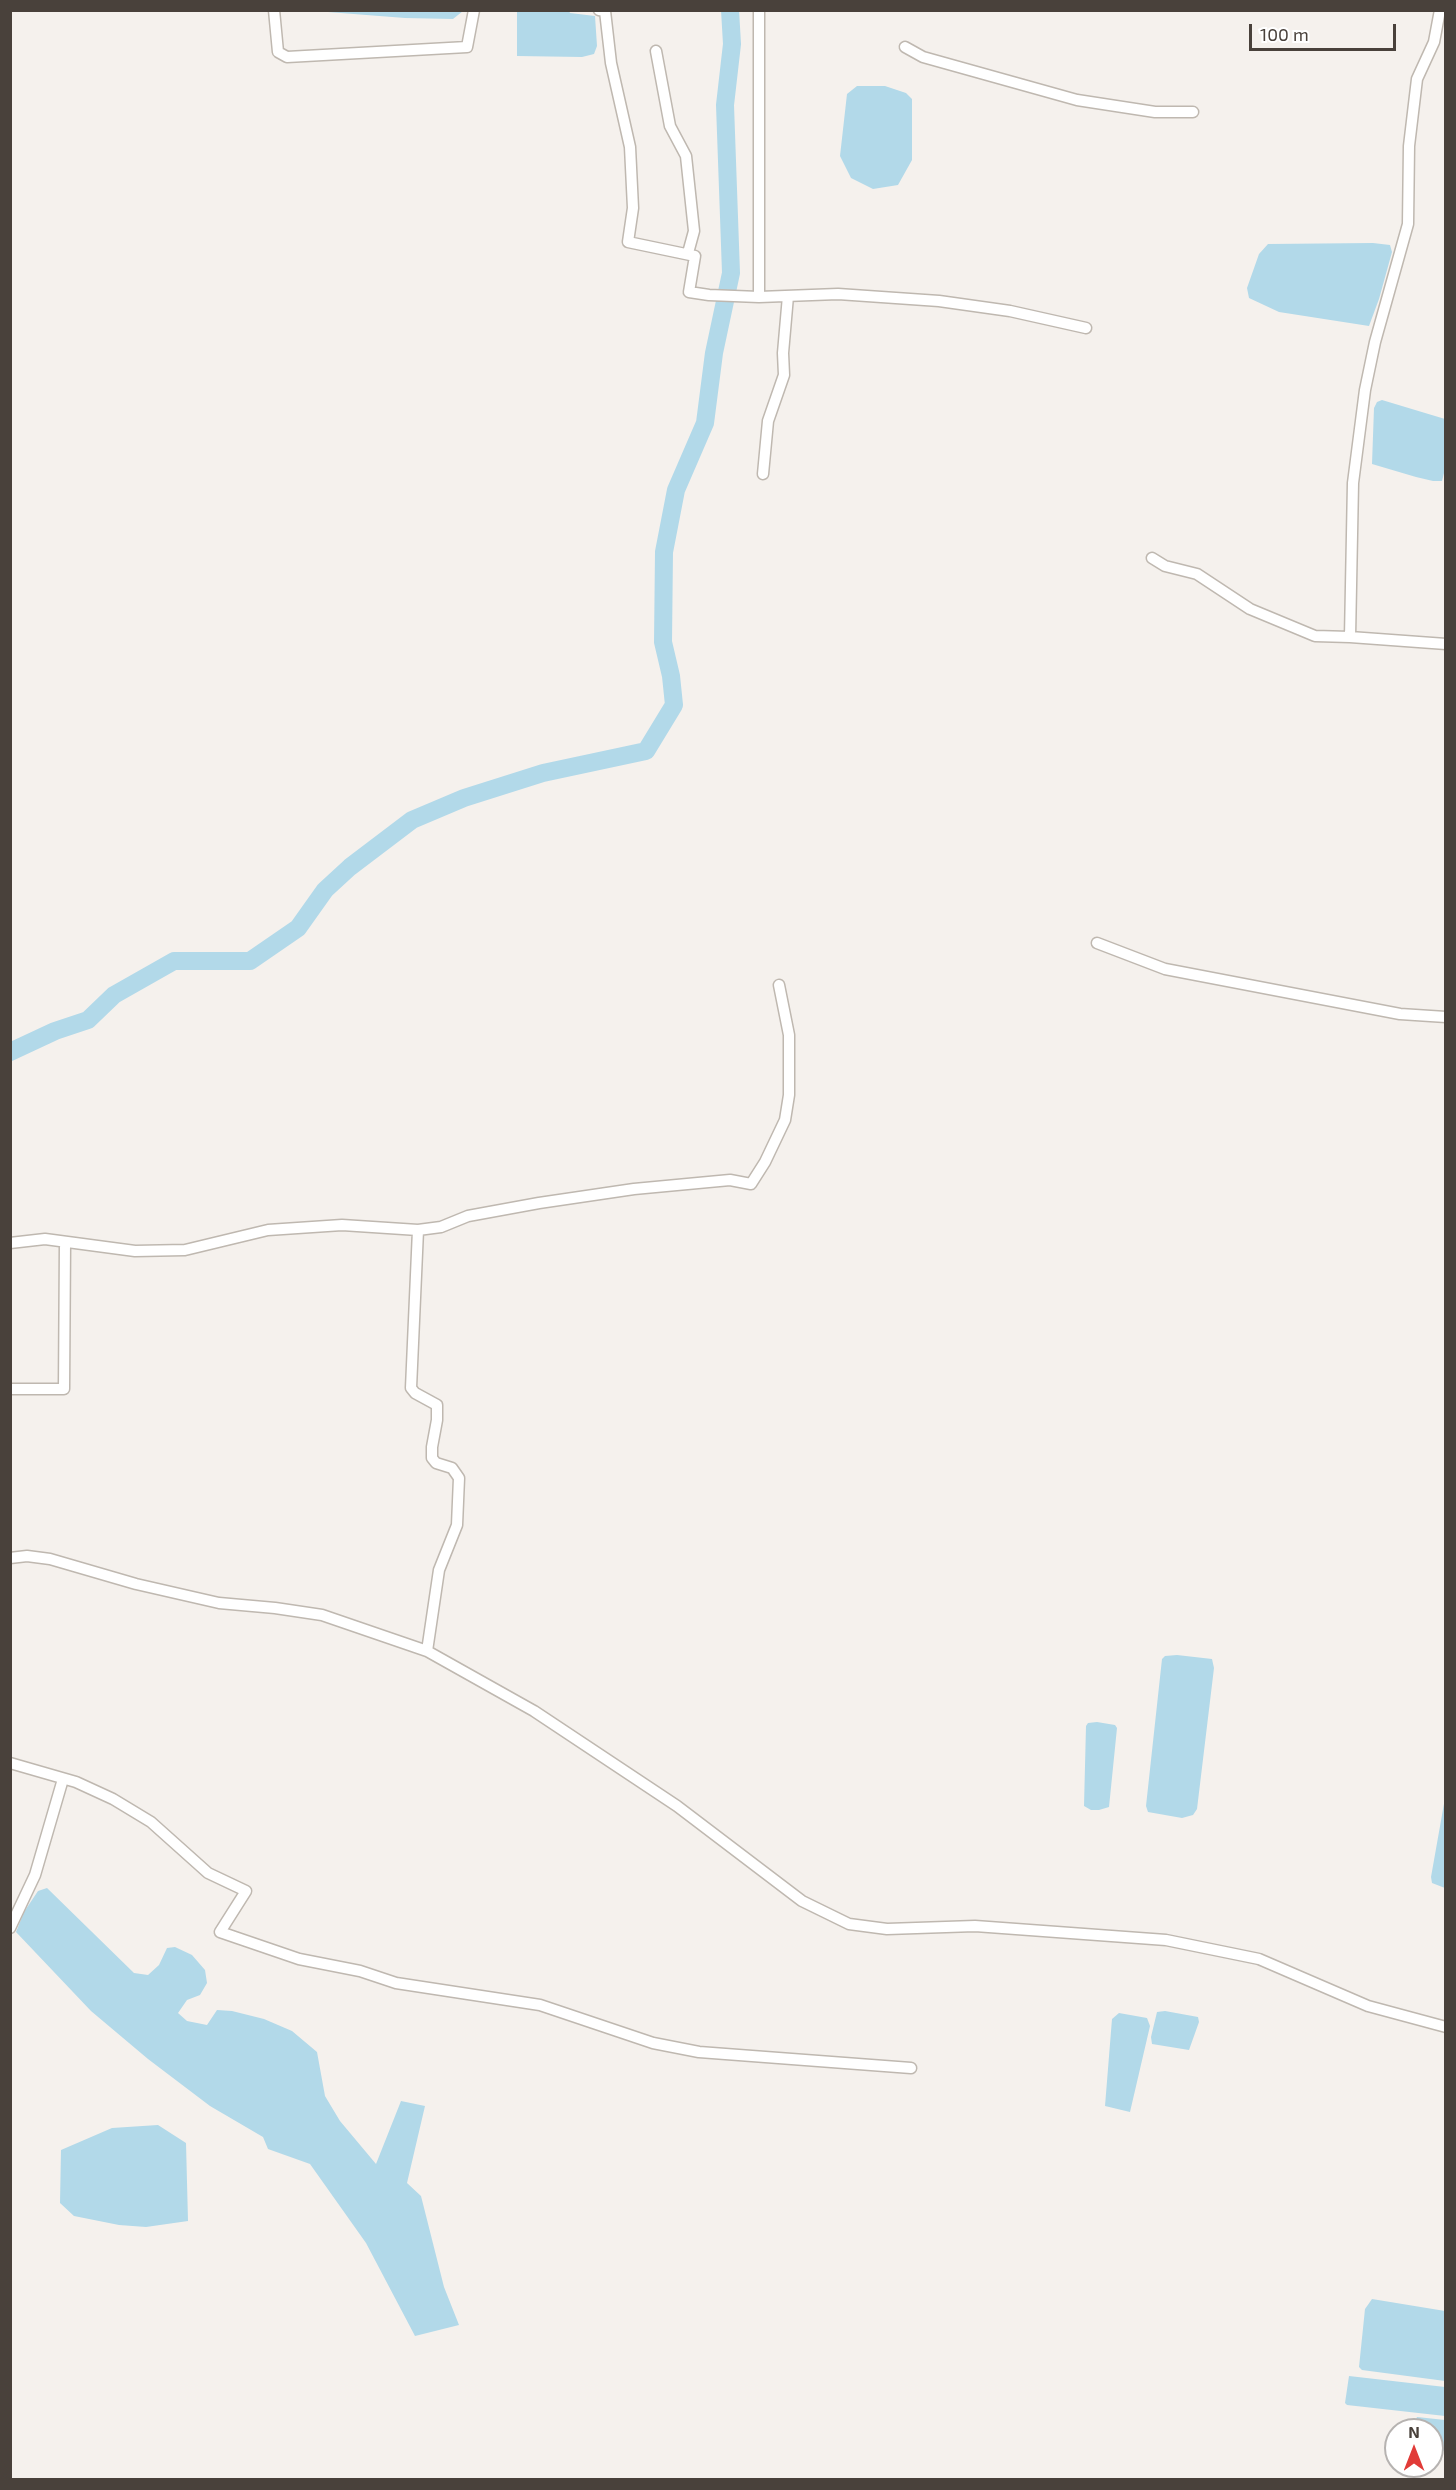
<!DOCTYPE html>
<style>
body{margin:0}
#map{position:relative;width:1456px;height:2490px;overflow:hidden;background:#f5f1ed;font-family:"Exo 2",sans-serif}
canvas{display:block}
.frame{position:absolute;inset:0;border:12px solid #49413b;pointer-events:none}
.north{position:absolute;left:1384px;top:2418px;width:60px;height:60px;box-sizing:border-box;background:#fff;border:2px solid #b6b3b1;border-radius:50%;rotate:0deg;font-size:16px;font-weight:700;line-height:24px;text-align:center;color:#49413b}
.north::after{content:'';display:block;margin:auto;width:21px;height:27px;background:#e13b38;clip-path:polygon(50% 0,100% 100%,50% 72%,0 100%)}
.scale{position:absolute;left:1249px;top:24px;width:147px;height:27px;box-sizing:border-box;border:3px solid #49413b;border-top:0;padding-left:8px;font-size:18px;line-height:21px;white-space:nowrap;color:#49413b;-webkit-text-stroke:4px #fff;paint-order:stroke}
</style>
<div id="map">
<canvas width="1456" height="2490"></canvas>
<div class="frame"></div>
<div class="north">N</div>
<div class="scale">100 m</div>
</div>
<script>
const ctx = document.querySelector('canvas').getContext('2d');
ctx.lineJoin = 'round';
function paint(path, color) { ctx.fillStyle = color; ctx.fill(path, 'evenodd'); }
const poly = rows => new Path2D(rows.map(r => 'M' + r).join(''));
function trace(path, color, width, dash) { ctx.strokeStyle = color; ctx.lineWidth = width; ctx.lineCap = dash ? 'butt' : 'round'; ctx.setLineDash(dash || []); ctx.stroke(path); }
const water = poly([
 [315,11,463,11,453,19,405,18],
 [517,11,569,11,570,13,595,16,597,46,594,54,582,57,517,56],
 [857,86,885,86,906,93,912,99,912,160,898,185,873,189,851,178,840,156,847,94],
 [1373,243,1390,245,1392,252,1379,299,1369,326,1279,312,1249,298,1247,288,1259,254,1268,244],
 [1382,400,1445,419,1445,469,1442,481,1433,481,1416,477,1372,464,1374,408,1377,402],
 [1177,1655,1212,1659,1214,1668,1197,1809,1193,1815,1182,1818,1148,1812,1146,1806,1162,1659,1165,1656],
 [1097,1722,1115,1725,1117,1728,1109,1807,1099,1810,1091,1810,1084,1806,1086,1726,1088,1723],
 [1445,1798,1446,1888,1445,1888,1432,1883,1431,1877],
 [47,1888,134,1973,148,1975,159,1965,167,1948,175,1947,192,1955,205,1970,207,1983,200,1995,187,2000,178,2013,187,2021,207,2025,217,2010,232,2011,264,2019,292,2031,317,2052,325,2096,340,2121,376,2164,401,2101,425,2106,407,2183,421,2196,444,2287,459,2325,415,2336,366,2243,310,2164,268,2149,263,2137,210,2106,148,2059,91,2011,16,1932,24,1912,38,1891],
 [1165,2011,1198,2017,1199,2022,1189,2050,1152,2044,1151,2037,1157,2012],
 [1119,2013,1147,2018,1150,2026,1130,2112,1105,2106,1112,2019],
 [158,2125,186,2143,188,2221,146,2227,119,2225,74,2216,60,2203,61,2150,112,2128],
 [1372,2299,1445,2311,1445,2381,1362,2370,1359,2367,1365,2309],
 [1349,2376,1445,2387,1445,2416,1347,2405,1345,2403],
 [1417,2417,1445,2420,1445,2451,1432,2449,1432,2430,1411,2430]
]);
const river = poly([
 [10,1052,55,1031,88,1020,114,995,174,961,250,961,298,928,325,890,350,867,412,820,464,798,543,773,646,751,674,705,671,676,663,642,664,552,676,490,705,423,714,353,731,273,725,105,732,44,730,10]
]);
const minor = poly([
 [274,10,278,52,287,57,467,47,474,10],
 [599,10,605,11,611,63,630,147,633,208,628,242,695,256,689,292,709,295,759,297],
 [759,10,759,297,838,294,939,301,1010,311,1086,328],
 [905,47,923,57,1077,100,1155,112,1193,112],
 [656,51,670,126,686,156,694,231,688,253],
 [763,474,768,421,784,375,783,353,788,296],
 [1152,558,1165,566,1197,574,1250,609,1315,636,1350,637,1353,483,1365,390,1375,342,1408,224,1409,146,1417,79,1434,42,1440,10],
 [1350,637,1446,644],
 [1097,943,1165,969,1400,1014,1446,1017],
 [418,1230,411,1388,415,1393,437,1405,437,1420,432,1447,432,1458,436,1463,452,1468,459,1478,457,1525,439,1570,427,1651],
 [10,1243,45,1239,135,1251,185,1250,268,1230,342,1225,418,1230,441,1227,468,1216,539,1203,634,1189,730,1180,751,1184,765,1162,785,1120,789,1095,789,1035,779,985],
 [10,1389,64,1389,65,1242],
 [10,1558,27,1556,50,1559,136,1584,219,1603,275,1608,322,1615,427,1651,534,1711,677,1806,802,1901,849,1924,887,1929,975,1926,1166,1940,1259,1959,1368,2006,1446,2027],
 [10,1763,76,1782,113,1799,151,1822,208,1873,246,1891,220,1932,299,1959,360,1971,396,1983,540,2005,653,2043,699,2052,911,2068],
 [10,1928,35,1875,63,1779]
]);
paint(water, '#b2d9e9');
trace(river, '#b2d9e9', 18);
trace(minor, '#bfb8b0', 13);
trace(minor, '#fff', 10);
</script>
